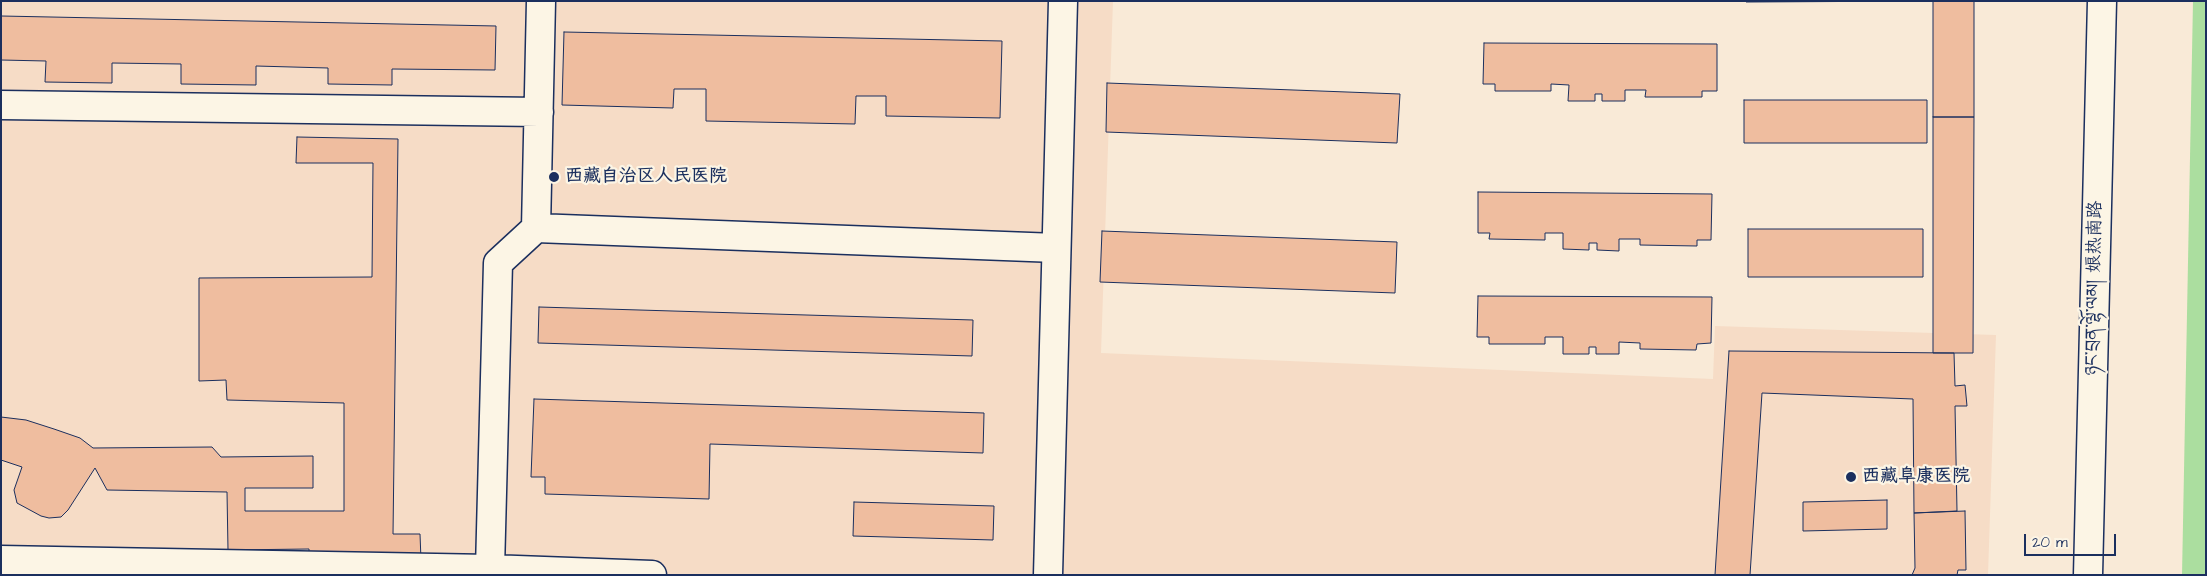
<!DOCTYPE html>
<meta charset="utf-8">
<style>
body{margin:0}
#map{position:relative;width:2207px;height:576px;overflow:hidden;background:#f9ead7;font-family:"Architects Daughter",sans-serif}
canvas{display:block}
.frame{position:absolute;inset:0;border:2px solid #1b2f5e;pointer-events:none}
.scale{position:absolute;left:2024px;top:534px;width:92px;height:22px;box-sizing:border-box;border:2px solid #1b2f5e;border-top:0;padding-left:6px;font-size:15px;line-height:18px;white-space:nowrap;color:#1b2f5e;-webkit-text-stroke:4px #fcf5e5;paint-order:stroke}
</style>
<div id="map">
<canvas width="2207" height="576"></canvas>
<div class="frame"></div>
<div class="scale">20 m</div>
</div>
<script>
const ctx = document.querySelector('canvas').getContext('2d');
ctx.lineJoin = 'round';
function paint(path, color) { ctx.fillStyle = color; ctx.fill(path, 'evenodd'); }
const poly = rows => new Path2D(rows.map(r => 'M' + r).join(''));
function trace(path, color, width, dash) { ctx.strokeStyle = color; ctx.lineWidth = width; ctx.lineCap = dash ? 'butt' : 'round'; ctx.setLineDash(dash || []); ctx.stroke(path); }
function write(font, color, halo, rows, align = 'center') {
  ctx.font = font + ' "Architects Daughter","LXGW WenKai TC","Noto Serif Tibetan",sans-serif'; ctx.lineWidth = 4.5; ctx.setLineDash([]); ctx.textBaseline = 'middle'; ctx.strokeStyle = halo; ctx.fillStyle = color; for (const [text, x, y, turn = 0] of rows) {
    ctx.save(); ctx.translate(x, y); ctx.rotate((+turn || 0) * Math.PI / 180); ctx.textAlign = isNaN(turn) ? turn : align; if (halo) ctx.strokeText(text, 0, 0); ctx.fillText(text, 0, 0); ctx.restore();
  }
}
const built = poly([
 [1,1,1113,1,1101,353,1713,379,1715,326,1996,335,1988,575,1,575]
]);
const green = poly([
 [2193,1,2206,1,2206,575,2182,575]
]);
const building = poly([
 [1746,1,1933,1,1746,2,1746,1],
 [1933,1,1974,1,1974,117,1933,117,1933,1],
 [1,16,496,26,495,70,392,69,392,85,328,84,328,68,256,66,256,85,181,84,181,64,112,63,112,83,45,82,46,61,1,60,1,16],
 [564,32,1002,41,1000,118,886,116,886,96,856,96,855,124,706,121,706,89,674,89,673,108,562,105,564,32],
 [1484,43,1717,44,1717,91,1702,91,1702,97,1645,97,1646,90,1625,90,1625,101,1602,101,1602,94,1595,94,1595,101,1568,101,1569,85,1551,84,1551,91,1495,91,1495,84,1483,84,1484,43],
 [1107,83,1400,94,1397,143,1106,132,1107,83],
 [1744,100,1927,100,1927,143,1744,143,1744,100],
 [1933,117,1974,117,1973,353,1933,353,1933,117],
 [297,137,398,139,393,534,420,534,421,560,309,561,309,549,228,550,227,492,107,490,95,468,68,510,61,517,49,518,41,516,17,503,14,490,22,467,1,460,1,417,26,420,54,429,80,438,93,448,212,447,221,457,313,456,313,488,245,488,245,511,344,511,344,403,227,400,226,380,199,381,199,278,372,277,373,163,296,163,297,137],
 [1478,192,1712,194,1711,240,1697,240,1697,246,1640,245,1640,239,1619,239,1619,251,1597,250,1597,243,1589,243,1589,250,1563,249,1563,233,1545,233,1545,240,1489,239,1490,233,1478,233,1478,192],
 [1748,229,1923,229,1923,277,1748,277,1748,229],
 [1102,231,1397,242,1395,293,1100,282,1102,231],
 [1478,296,1712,297,1711,343,1697,344,1696,350,1640,349,1640,343,1619,342,1619,354,1596,354,1596,347,1589,347,1589,354,1563,354,1563,337,1545,337,1545,344,1489,344,1489,337,1477,337,1478,296],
 [539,307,973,320,972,356,538,343,539,307],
 [1729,351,1954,353,1955,386,1965,385,1967,406,1955,406,1957,511,1914,513,1913,399,1762,393,1750,575,1715,575,1729,351],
 [534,399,984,413,983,453,710,444,709,499,545,494,545,477,531,477,534,399],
 [1887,500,1887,529,1803,531,1803,502,1887,500],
 [854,502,994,506,993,540,853,536,854,502],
 [1965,511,1966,570,1958,570,1957,575,1912,575,1915,568,1914,513,1965,511]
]);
const minor = poly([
 [541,1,536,228,498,263,490,569,652,575],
 [1,105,539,112],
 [536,228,1056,248],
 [1,560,490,569],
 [1048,575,1063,1]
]);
const major = poly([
 [2088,575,2102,1]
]);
const markers = [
 [554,177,6,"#1b2f5e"],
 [1851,477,6,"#1b2f5e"]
];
const poiNames = [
 ["西藏自治区人民医院",565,177],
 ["西藏阜康医院",1862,477]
];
const streetNames = [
 ["ཉང་བྲན་ལྷོ་ལམ། 娘热南路",2095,288,-89]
];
paint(built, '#f6dcc6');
paint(green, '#abde9f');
paint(building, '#efbd9f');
trace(building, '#1b2f5e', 1);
trace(minor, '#1b2f5e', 31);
trace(major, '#1b2f5e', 31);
trace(minor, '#fcf5e5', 28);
trace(major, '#fcf5e5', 28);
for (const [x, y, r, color] of markers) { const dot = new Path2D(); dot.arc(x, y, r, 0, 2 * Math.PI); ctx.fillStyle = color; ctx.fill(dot); trace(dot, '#fcf5e5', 2); }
write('bold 18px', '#1b2f5e', '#fcf5e5', poiNames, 'left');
write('18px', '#1b2f5e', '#fcf5e5', streetNames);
</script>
